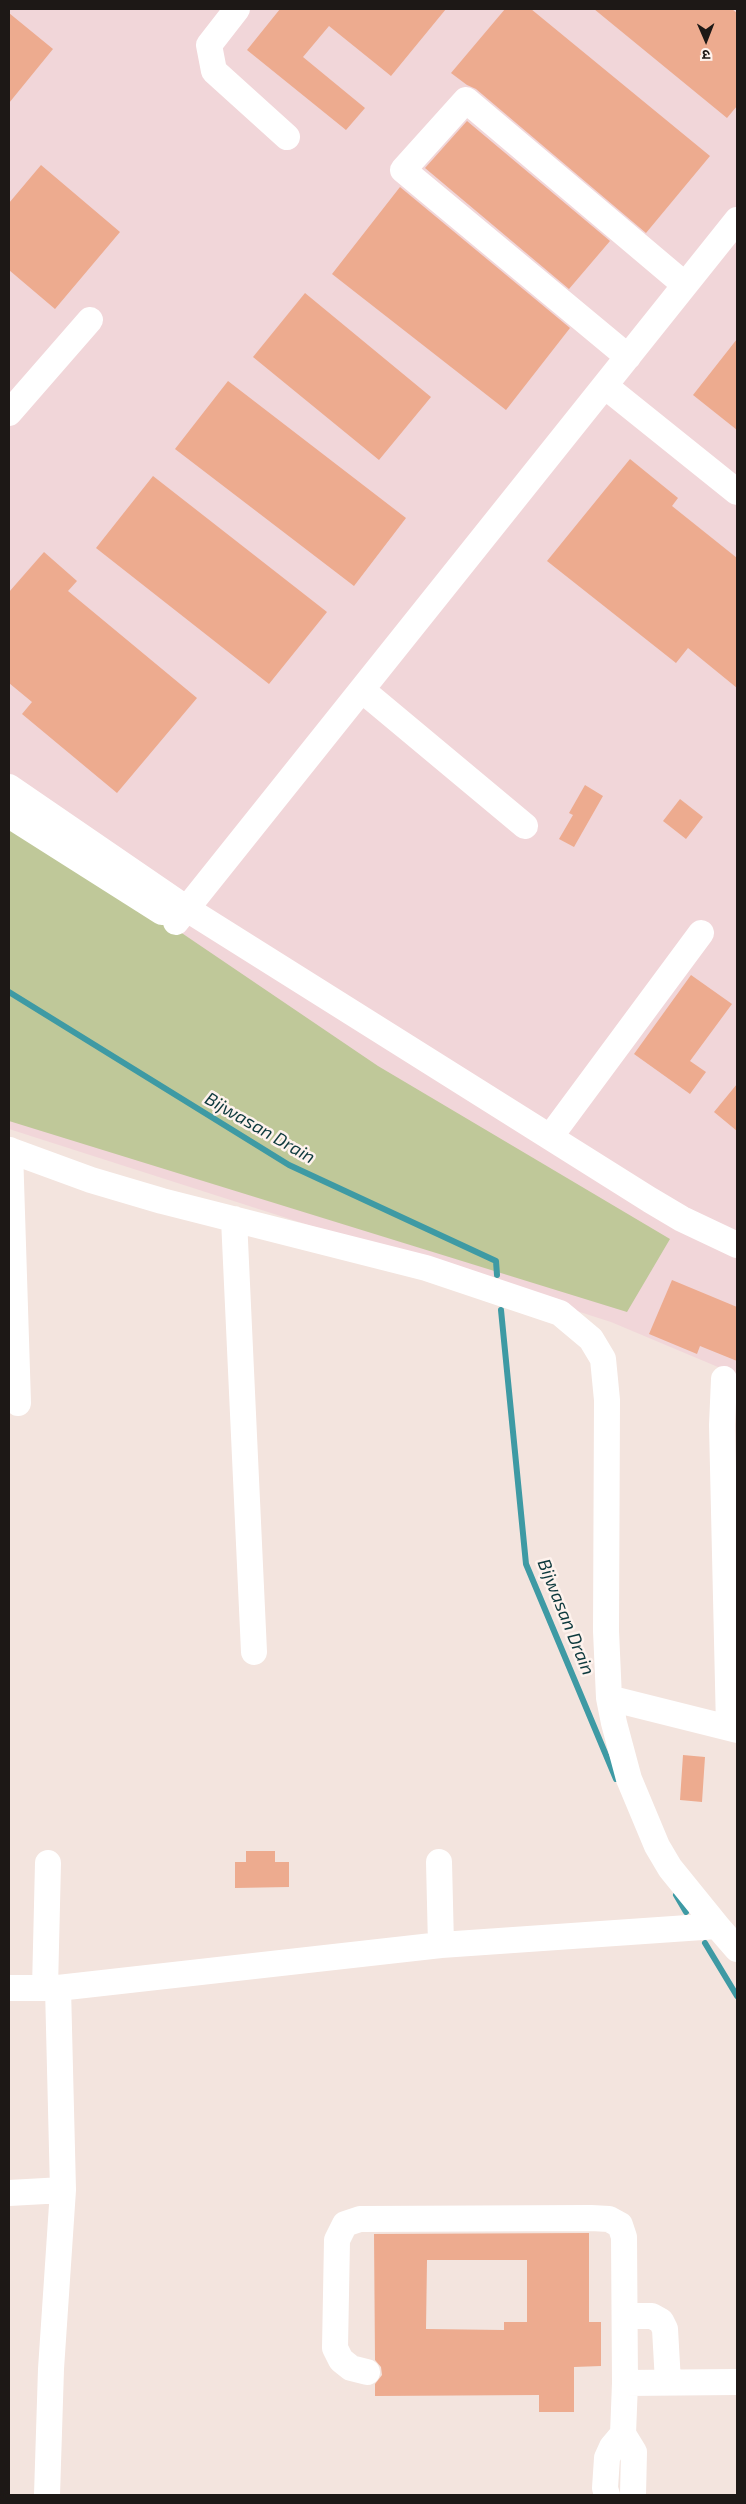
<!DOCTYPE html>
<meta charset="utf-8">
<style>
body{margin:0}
#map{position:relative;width:746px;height:2504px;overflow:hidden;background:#f3e4de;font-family:"Exo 2","Noto Sans Devanagari",sans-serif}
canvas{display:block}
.frame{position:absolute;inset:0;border:10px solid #1d1816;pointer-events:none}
.north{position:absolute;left:681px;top:15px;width:50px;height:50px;-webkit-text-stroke:4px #fef2ed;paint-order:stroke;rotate:179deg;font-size:14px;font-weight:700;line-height:20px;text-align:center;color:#1d1816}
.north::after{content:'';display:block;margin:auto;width:18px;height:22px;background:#1d1816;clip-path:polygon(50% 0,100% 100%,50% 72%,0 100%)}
</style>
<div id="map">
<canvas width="746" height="2504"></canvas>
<div class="frame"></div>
<div class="north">उ</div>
</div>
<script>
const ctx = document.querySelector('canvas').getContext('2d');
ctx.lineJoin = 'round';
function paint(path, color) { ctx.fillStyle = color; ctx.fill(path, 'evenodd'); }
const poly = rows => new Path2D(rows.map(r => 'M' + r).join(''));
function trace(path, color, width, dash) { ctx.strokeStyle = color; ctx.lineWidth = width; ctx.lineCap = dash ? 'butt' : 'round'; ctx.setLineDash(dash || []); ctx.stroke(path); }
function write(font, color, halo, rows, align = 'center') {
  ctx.font = font + ' "Exo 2",sans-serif'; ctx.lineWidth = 5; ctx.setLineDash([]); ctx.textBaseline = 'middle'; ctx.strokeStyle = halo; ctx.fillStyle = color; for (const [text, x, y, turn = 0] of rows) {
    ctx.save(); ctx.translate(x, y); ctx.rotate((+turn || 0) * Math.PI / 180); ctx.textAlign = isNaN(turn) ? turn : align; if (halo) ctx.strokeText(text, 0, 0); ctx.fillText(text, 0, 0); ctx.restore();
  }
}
const industrial = poly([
 [9,9,737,9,737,1375,611,1322,9,1129]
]);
const green = poly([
 [9,816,378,1066,670,1239,627,1312,9,1121]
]);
const stream = poly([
 [9,992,289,1165,496,1261,497,1275],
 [501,1310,526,1564,616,1779],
 [676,1895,686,1912],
 [705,1943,737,1996]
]);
const building = poly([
 [280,9,446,9,391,76,329,26,303,57,365,108,346,130,247,50],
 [505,9,531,9,710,156,646,233,476,89,467,85,451,73],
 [594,9,732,9,737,13,737,106,727,118],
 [9,13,53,49,9,103],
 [467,121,610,241,569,289,425,168],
 [41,165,120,232,55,309,9,270,9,203],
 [400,187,570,328,506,410,332,274],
 [305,293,431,397,379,460,253,357],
 [737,339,737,430,693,395],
 [228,381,406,518,354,586,175,449],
 [630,459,678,498,672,506,737,558,737,688,688,648,676,663,547,561],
 [153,476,327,612,269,684,96,548],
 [44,552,77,581,68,591,197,698,117,793,22,714,32,702,9,683,9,592],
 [585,785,603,796,574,847,559,839,573,815,569,813],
 [680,799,703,817,686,839,663,821],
 [691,975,732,1004,690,1061,706,1072,690,1094,634,1054],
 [737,1084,737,1131,714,1112],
 [672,1280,737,1307,737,1361,700,1346,697,1354,649,1334],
 [683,1755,705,1757,702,1802,680,1800],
 [246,1851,275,1851,275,1862,289,1862,289,1887,235,1888,235,1862,246,1862],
 [589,2233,589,2322,601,2322,601,2366,574,2367,574,2412,539,2412,539,2395,375,2396,375,2384,382,2375,381,2367,375,2360,374,2234],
 [427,2260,527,2260,527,2322,504,2322,504,2330,426,2329]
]);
const minor = poly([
 [237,9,209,45,214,71,287,137],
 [628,357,403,170,466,100,685,285],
 [605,386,737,492],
 [9,413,90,320],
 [362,690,525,826],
 [9,787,187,909,650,1200,682,1219,737,1245],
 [9,815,162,912],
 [176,922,737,220],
 [550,1137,701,933],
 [9,1150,91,1180,162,1201,426,1268,560,1313,591,1339,603,1359,607,1400,606,1631,609,1698,614,1723,629,1779,657,1846,670,1868,717,1926],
 [10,1150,18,1403],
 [234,1219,254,1652],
 [724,1379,722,1425,729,1727],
 [609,1698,737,1730],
 [439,1862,441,1945],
 [9,1988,58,1988,441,1945,717,1926,737,1949],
 [45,1988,48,1863],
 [9,2193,63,2190],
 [625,2316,652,2316,661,2321,665,2329,668,2382],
 [367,2372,351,2368,341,2360,335,2348,337,2240,345,2224,360,2219,591,2218,609,2219,620,2225,624,2237,625,2383],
 [47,2495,51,2369,63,2190,58,1988],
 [607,2495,605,2488,607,2458,612,2447,623,2434],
 [633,2495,634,2452,623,2434,625,2383,737,2382]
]);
const waterNames = [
 ["Bijwasan Drain",260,1128,30],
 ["Bijwasan Drain",566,1617,68]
];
paint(industrial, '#f1d6d9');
paint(green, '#bfc899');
trace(stream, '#3e9aa4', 6);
paint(building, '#edab8f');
trace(minor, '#fff', 26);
write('italic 18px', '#0d393d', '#fef2ed', waterNames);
</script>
